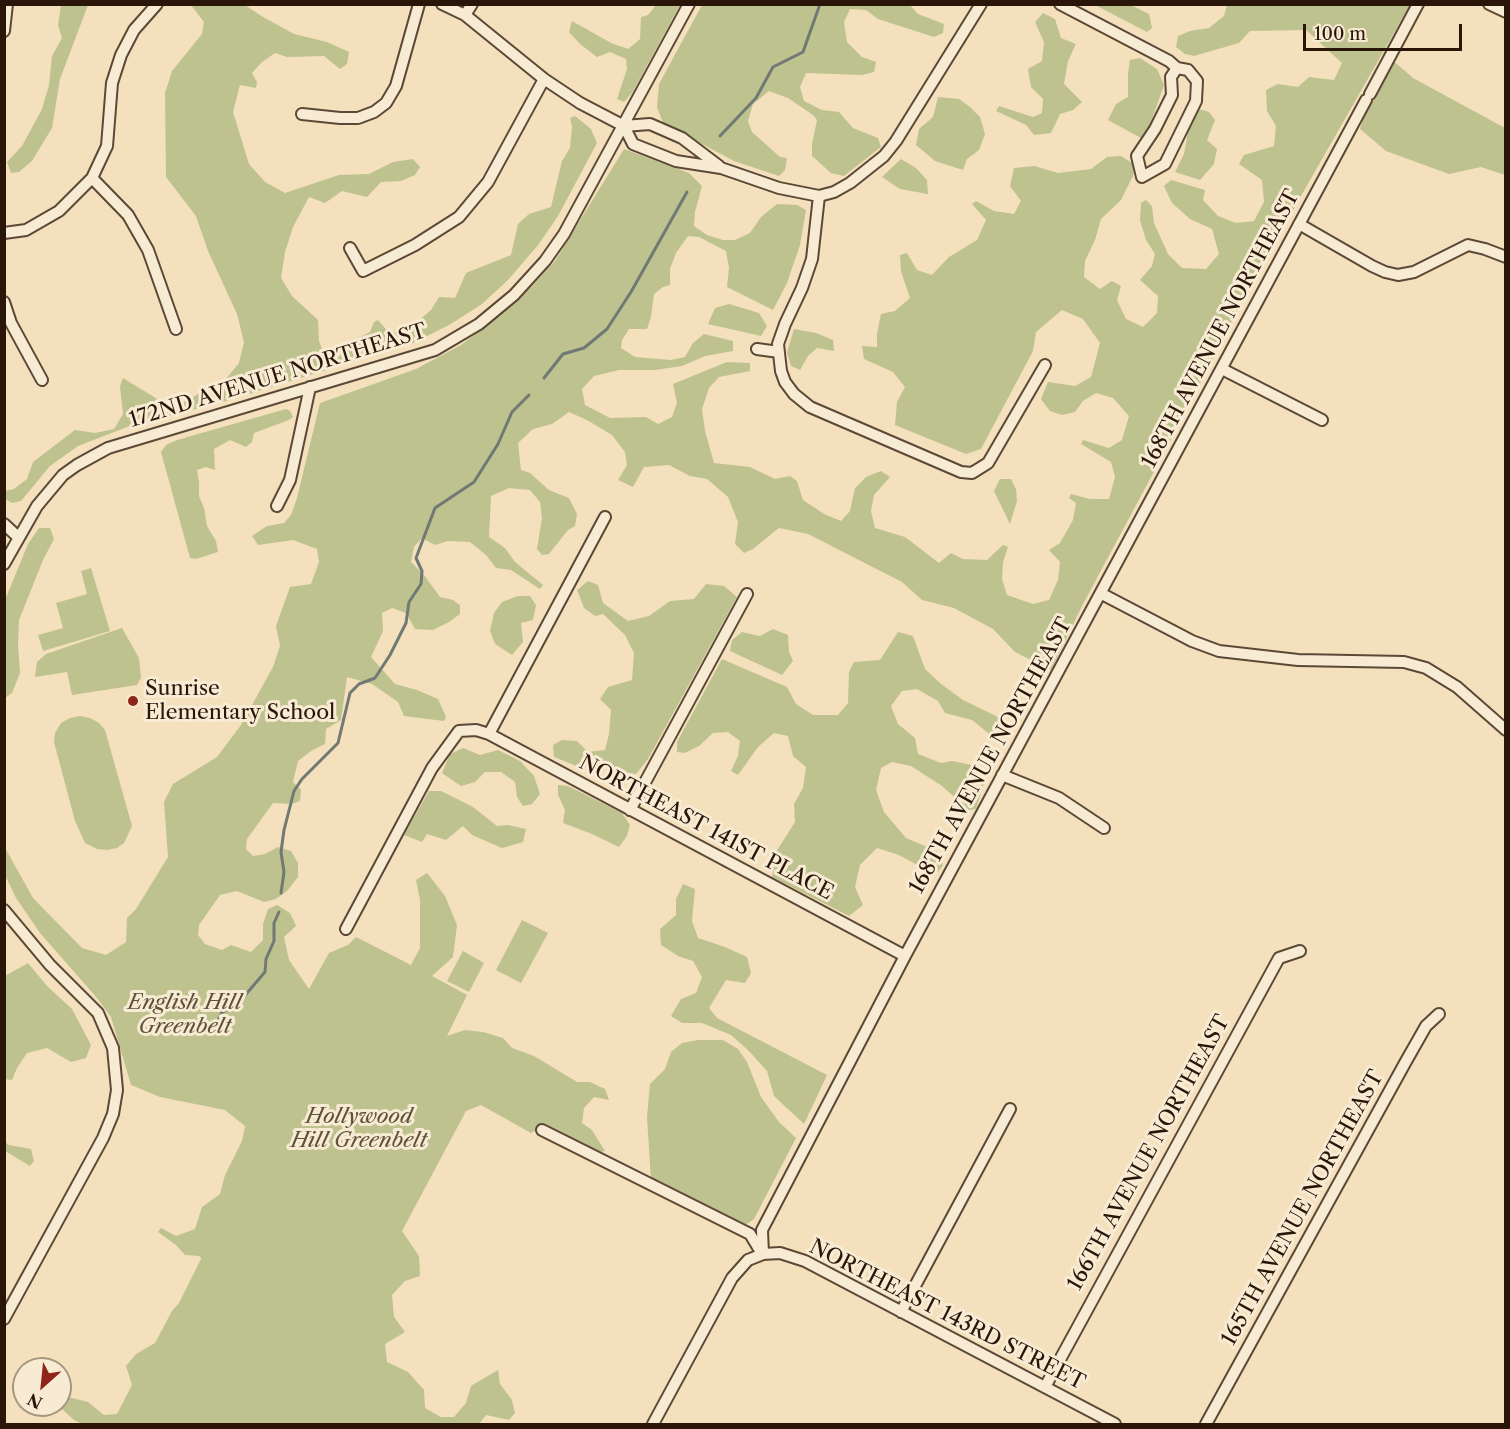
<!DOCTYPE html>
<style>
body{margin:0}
#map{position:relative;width:1510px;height:1429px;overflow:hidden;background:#f4e0bc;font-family:"Libre Caslon Text",serif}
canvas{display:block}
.frame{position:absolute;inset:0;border:6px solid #2a1609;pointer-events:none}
.north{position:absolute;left:12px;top:1357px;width:60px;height:60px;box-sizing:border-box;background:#f8ebd3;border:2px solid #a69682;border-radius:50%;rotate:207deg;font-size:16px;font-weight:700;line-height:24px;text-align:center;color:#2a1609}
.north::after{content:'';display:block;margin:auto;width:21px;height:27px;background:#8f2418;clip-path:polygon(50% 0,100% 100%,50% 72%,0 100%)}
.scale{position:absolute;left:1303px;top:24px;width:159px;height:27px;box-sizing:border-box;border:3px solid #2a1609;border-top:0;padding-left:8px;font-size:18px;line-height:21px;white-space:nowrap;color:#2a1609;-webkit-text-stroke:4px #f8ebd3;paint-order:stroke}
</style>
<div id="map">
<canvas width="1510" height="1429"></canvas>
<div class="frame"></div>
<div class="north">N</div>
<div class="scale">100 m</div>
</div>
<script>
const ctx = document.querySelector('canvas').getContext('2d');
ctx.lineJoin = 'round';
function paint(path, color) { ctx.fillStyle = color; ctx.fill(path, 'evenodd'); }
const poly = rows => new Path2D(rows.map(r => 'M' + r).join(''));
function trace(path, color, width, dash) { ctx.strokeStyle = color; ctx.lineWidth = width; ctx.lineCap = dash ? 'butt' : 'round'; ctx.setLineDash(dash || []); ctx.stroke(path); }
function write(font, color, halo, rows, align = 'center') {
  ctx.font = font + ' "Libre Caslon Text",serif'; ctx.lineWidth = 6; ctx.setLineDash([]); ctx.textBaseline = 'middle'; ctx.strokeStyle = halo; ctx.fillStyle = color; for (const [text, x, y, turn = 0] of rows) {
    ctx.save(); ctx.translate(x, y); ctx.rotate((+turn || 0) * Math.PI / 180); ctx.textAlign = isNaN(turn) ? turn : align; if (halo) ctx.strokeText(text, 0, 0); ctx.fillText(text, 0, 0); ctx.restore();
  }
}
const green = poly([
 [61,5,88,5,60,79,52,128,32,161,19,172,11,173,7,162,22,146,42,109,49,85,52,56,62,38,58,25],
 [191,5,245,5,263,17,294,34,327,42,349,52,347,64,340,69,324,56,287,57,275,53,262,62,252,73,257,82,256,88,240,85,233,112,249,164,265,182,285,193,339,175,369,174,393,162,413,159,420,167,415,175,401,181,381,182,367,197,342,191,325,203,309,197,293,227,285,252,281,278,292,296,318,320,319,341,325,357,338,358,349,343,370,332,374,322,378,320,390,334,412,326,431,310,439,297,455,298,466,273,511,255,518,224,529,214,551,207,562,161,570,148,572,126,570,118,575,116,591,129,597,143,558,216,538,245,508,280,482,304,449,325,411,344,226,401,127,427,78,446,50,466,21,501,12,503,5,499,5,491,14,489,27,479,33,462,75,430,95,433,114,429,123,414,120,386,123,378,172,408,225,380,239,363,244,342,237,314,208,251,196,216,166,177,165,93,172,71,202,34,204,22],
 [656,5,680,5,632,93,624,102,617,99,627,69,626,59,610,52,597,57,580,44,569,32,572,21,611,43,628,49,640,39,641,17,648,15],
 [702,5,910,5,918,14,944,24,943,33,934,37,878,19,866,10,850,9,844,22,847,42,862,57,876,62,874,72,862,75,806,73,800,87,804,101,822,110,839,112,853,128,878,138,881,147,844,176,831,173,812,156,812,144,817,120,813,115,788,98,769,91,753,104,748,121,752,132,780,157,787,158,785,170,779,176,734,161,663,123,657,107,659,84],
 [1095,5,1131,5,1149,14,1152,28,1147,32],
 [1227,5,1410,5,1253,280,1157,466,1082,606,1051,670,1015,652,993,629,954,608,922,600,902,582,808,534,779,528,753,549,744,553,735,544,738,522,728,497,707,479,690,476,669,465,644,467,633,487,618,480,627,465,625,452,612,435,587,420,569,412,552,424,533,429,518,443,521,470,530,473,549,490,569,498,577,514,575,526,568,530,549,554,542,555,537,549,542,518,540,502,530,490,509,488,491,496,489,537,505,548,515,562,543,585,540,589,511,570,496,568,486,555,470,542,448,541,435,545,422,538,414,547,411,562,424,575,440,597,453,600,460,605,460,614,449,622,433,630,415,629,406,613,392,608,382,613,383,631,371,657,395,684,417,690,438,699,446,717,444,721,404,716,398,702,372,684,347,677,341,720,326,729,325,744,311,751,298,761,293,782,301,790,300,801,292,804,273,803,247,839,246,849,253,856,265,854,278,847,291,851,298,863,298,877,287,891,276,899,264,902,237,891,220,895,199,925,198,935,205,944,222,950,231,945,251,952,263,940,263,924,268,909,277,905,290,913,296,926,284,937,289,960,309,989,329,953,348,945,356,937,411,965,420,948,420,900,416,880,427,873,445,896,457,925,453,957,432,976,467,995,447,1036,465,1030,483,1032,503,1038,512,1048,534,1056,577,1082,590,1082,605,1089,609,1100,594,1097,584,1108,582,1123,592,1130,605,1151,600,1152,546,1124,531,1133,481,1105,466,1111,402,1231,419,1256,420,1276,405,1281,392,1295,394,1317,405,1332,385,1344,387,1362,408,1372,424,1390,425,1408,441,1417,454,1417,466,1403,471,1386,498,1370,500,1384,512,1400,515,1413,509,1420,486,1415,479,1424,82,1424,74,1420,61,1408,36,1405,60,1405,60,1395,88,1402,104,1415,117,1414,132,1385,126,1366,136,1354,155,1343,172,1311,179,1303,201,1259,200,1256,185,1255,176,1245,158,1232,161,1228,176,1236,195,1229,202,1207,220,1194,225,1175,242,1141,245,1126,225,1110,160,1097,131,1085,111,1017,97,998,40,933,16,898,5,875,4,846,33,898,82,948,106,955,126,942,127,918,136,909,168,857,164,802,173,784,217,757,241,725,273,667,280,646,276,626,290,587,311,584,319,562,317,549,293,540,258,545,252,536,267,526,284,523,291,515,297,498,320,403,416,369,461,345,491,322,533,285,555,261,624,149,689,173,702,186,695,212,694,226,707,235,723,240,735,240,750,233,761,217,777,204,797,205,806,210,800,245,787,283,773,310,727,287,729,268,726,251,699,237,688,236,676,253,670,269,670,285,663,287,654,294,651,317,647,329,629,329,622,340,621,348,635,357,671,360,685,357,693,343,704,334,733,341,733,351,705,356,682,366,655,370,619,370,594,376,582,389,585,405,610,418,646,417,658,424,672,417,677,403,673,384,727,362,750,363,750,371,719,377,709,388,702,409,705,431,714,463,750,467,775,479,790,476,797,481,803,500,824,514,841,521,850,511,855,488,866,477,881,471,890,477,874,495,871,511,875,528,905,537,939,563,951,553,963,559,987,560,1003,545,1008,547,1003,562,1002,579,1007,595,1033,604,1049,600,1058,580,1060,562,1049,550,1060,543,1073,520,1076,503,1069,498,1071,494,1090,499,1109,499,1115,477,1111,462,1081,444,1083,440,1109,448,1122,440,1129,416,1113,398,1096,393,1083,401,1075,412,1062,415,1050,411,1041,399,1048,382,1075,386,1091,377,1100,343,1083,319,1062,310,1036,332,1033,351,981,449,966,454,895,425,897,402,905,387,893,372,864,359,862,346,877,347,877,334,881,314,895,311,910,298,901,271,900,255,907,253,917,270,932,275,949,257,977,240,986,220,972,204,976,201,994,211,1014,214,1021,201,1010,186,1014,168,1034,166,1058,173,1091,169,1107,157,1121,156,1134,164,1133,176,1121,200,1101,219,1095,240,1085,261,1084,277,1100,289,1112,281,1121,286,1117,300,1126,319,1143,327,1157,313,1158,296,1140,280,1152,266,1155,254,1146,240,1140,220,1141,203,1146,200,1152,206,1154,223,1168,254,1182,268,1206,269,1219,254,1212,229,1190,219,1172,203,1164,186,1171,180,1205,190,1203,200,1218,216,1236,223,1254,221,1264,202,1262,180,1239,164,1244,155,1274,146,1276,126,1267,111,1266,90,1278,84,1298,87,1309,77,1334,80,1342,63,1306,30,1250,31,1239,43,1194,56,1185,54,1176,47,1178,36,1190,31,1209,28,1224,16],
 [1043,13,1055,19,1061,38,1076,44,1068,61,1064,84,1082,102,1073,110,1060,114,1051,133,1034,135,1026,125,996,111,999,106,1033,117,1042,113,1043,99,1031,87,1028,69,1042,61,1044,42,1035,22],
 [1140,58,1157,69,1164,85,1150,125,1141,138,1108,120,1116,104,1128,97,1128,73,1130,60],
 [1390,58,1413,78,1505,128,1505,175,1481,167,1449,174,1386,151,1360,129,1370,94],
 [938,97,959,99,970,107,980,117,985,134,979,150,967,159,963,170,935,161,916,145,919,129,933,117],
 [1199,109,1209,112,1215,120,1207,140,1217,149,1214,164,1200,180,1175,172,1184,154,1189,127],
 [901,159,916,168,927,180,928,194,900,189,882,177],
 [729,304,759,313,767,326,761,336,708,324,715,308],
 [794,329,816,333,833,340,834,351,817,348,808,356,800,370,791,366,787,352],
 [286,409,290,411,293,417,289,420,254,433,252,442,246,447,230,440,214,449,215,470,206,467,197,470,199,482,199,496,204,508,207,526,216,541,218,552,196,559,190,558,161,452,166,445,177,440],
 [1000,479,1011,479,1016,489,1017,501,1010,524,994,491],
 [39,528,50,528,54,539,43,560,19,620,18,644,20,673,12,693,5,698,5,600,28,544],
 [91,568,110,631,43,651,38,635,63,628,56,603,87,594,81,571],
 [588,581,598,585,603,603,628,621,649,616,670,601,694,599,706,584,724,586,737,597,648,759,636,774,625,772,604,762,589,771,554,757,553,745,562,740,577,741,588,752,605,750,609,734,611,710,600,699,608,687,632,680,634,653,625,635,603,614,595,616,584,608,577,590],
 [518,596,530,596,536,605,533,620,521,623,523,642,512,655,495,644,490,631,494,613,502,602],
 [122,628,139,658,141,678,137,685,72,695,67,672,35,677,37,662,46,654],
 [773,629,788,635,789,652,793,661,782,675,730,651,732,640,742,632,760,636],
 [898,632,913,636,925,669,941,684,963,700,996,716,1006,726,1007,738,998,741,972,720,945,713,938,701,917,689,902,691,891,706,898,724,915,738,918,754,941,763,952,761,972,765,985,780,976,809,969,810,942,786,911,766,892,762,881,768,876,790,884,812,906,838,937,851,943,865,938,872,923,868,899,855,877,848,860,865,855,887,863,905,849,916,772,877,776,852,795,822,794,804,803,788,806,767,793,756,788,736,774,733,758,747,738,775,731,771,738,756,740,741,728,732,713,733,699,746,685,753,677,752,677,742,722,659,787,687,796,704,813,715,838,715,848,703,849,672,854,662,880,660],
 [80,716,90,718,99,723,105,730,132,826,124,843,117,848,107,850,97,849,85,843,75,821,54,742,55,733,61,723,70,718],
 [463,748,480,755,498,750,520,761,534,776,540,794,532,804,523,806,517,797,515,782,501,772,485,772,475,782,461,786,442,773,450,754],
 [558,785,568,786,622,813,630,825,627,836,619,847,592,834,563,823,565,810,558,795],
 [429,791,441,791,473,807,497,826,508,825,526,829,523,842,502,848,472,835,463,826,446,840,427,834,422,842,404,835],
 [683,884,695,889,692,921,698,938,725,947,747,957,751,973,745,983,726,980,709,1008,717,1018,827,1075,804,1124,774,1096,767,1071,749,1051,731,1035,702,1023,682,1023,671,1016,681,999,696,993,702,977,693,961,678,956,661,945,660,929,676,915,676,899],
 [522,920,548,933,521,983,496,970],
 [463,951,484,963,469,992,447,981],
 [28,963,47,986,72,1009,91,1045,86,1058,71,1062,47,1048,27,1053,17,1068,12,1080,5,1079,5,976],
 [698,1040,723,1040,738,1049,747,1062,761,1097,779,1122,796,1138,754,1219,744,1226,651,1180,647,1117,650,1084,665,1069,671,1052,682,1043],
 [5,1142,9,1145,31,1149,34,1161,30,1166,5,1151]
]);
const stream = poly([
 [720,136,756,98,773,67,803,52,820,4],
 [544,378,563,354,584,348,607,329,631,292,687,192],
 [281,893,284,872,281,852,284,830,294,791,302,779,338,743,350,693,359,684,375,678,390,655,406,623,409,602,421,584,422,571,416,558,435,508,474,482,498,444,512,412,529,395],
 [215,1027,222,1012,235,1007,265,972,266,959,274,941,274,923,279,912]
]);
const minor = poly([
 [442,4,465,15,544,79,580,103,624,126,633,144,676,161,721,168,779,188,819,196],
 [981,4,896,141,884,156,850,183,834,192,819,196,812,259,802,288,785,324,778,344,781,371,785,382,794,394,810,407,961,472,972,473,988,463,1045,365],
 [1060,4,1169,61,1177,68,1188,70,1197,81,1196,101,1165,164,1142,177,1137,156,1155,129,1172,95,1171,77,1177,68],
 [1489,4,1506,12],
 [465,15,472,4],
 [4,31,7,4],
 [1370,94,1418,4],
 [302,114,340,118,358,118,374,112,386,103,396,86,419,4],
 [624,126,650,124,682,138,719,166],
 [92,178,128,215,148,250,176,329],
 [1299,224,1372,266,1385,272,1398,275,1414,272,1468,245,1485,249,1506,257],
 [4,233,26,230,59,211,92,178,107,146,112,83,121,55,134,30,157,4],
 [350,248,363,271,415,245,459,217,488,182,544,79],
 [4,302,11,323,42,380],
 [757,349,779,352],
 [1222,369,1322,420],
 [277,506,290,480,310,387],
 [4,524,18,537],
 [4,564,37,506,63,475,77,465,108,448,435,350,479,324,514,295,545,261,564,234,689,4],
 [1102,594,1192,641,1219,651,1298,660,1404,662,1426,668,1457,687,1506,730],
 [489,734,605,517],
 [1002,775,1059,798,1104,828],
 [630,810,747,594],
 [4,910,50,965,98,1013,113,1048,117,1090,113,1114,103,1138,4,1319],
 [346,929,432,768,459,731,476,730,489,734,905,956],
 [542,1130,750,1234,762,1254],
 [763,1254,762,1230,905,956,1366,100],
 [901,1312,1010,1109],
 [1045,1387,1279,958,1300,951],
 [653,1424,732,1278,748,1260,763,1254,780,1253,805,1261,1115,1424],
 [1206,1424,1405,1063,1426,1026,1439,1014]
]);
const markers = [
 [133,701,6,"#8f2418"]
];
const streetNames = [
 ["168TH AVENUE NORTHEAST",1221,329,-62],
 ["172ND AVENUE NORTHEAST",278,376,-17],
 ["168TH AVENUE NORTHEAST",991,756,-61],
 ["NORTHEAST 141ST PLACE",706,828,28],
 ["166TH AVENUE NORTHEAST",1149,1153,-61],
 ["165TH AVENUE NORTHEAST",1303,1208,-61],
 ["NORTHEAST 143RD STREET",947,1315,27]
];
const poiNames = [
 ["Sunrise",145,689],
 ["Elementary School",145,713]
];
const parkNames = [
 ["English Hill",185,1003],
 ["Greenbelt",185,1027],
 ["Hollywood",359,1117],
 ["Hill Greenbelt",359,1141]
];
paint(green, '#bec28f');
trace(stream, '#717974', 3);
trace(minor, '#5c4836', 14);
trace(minor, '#f8ebd3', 10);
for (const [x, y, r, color] of markers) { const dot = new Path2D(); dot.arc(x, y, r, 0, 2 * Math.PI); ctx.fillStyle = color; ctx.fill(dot); trace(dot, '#f8ebd3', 2); }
write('21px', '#2a1609', '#f8ebd3', streetNames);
write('21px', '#2a1609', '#f8ebd3', poiNames, 'left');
write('italic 21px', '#5e5238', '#f8ebd3', parkNames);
</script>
